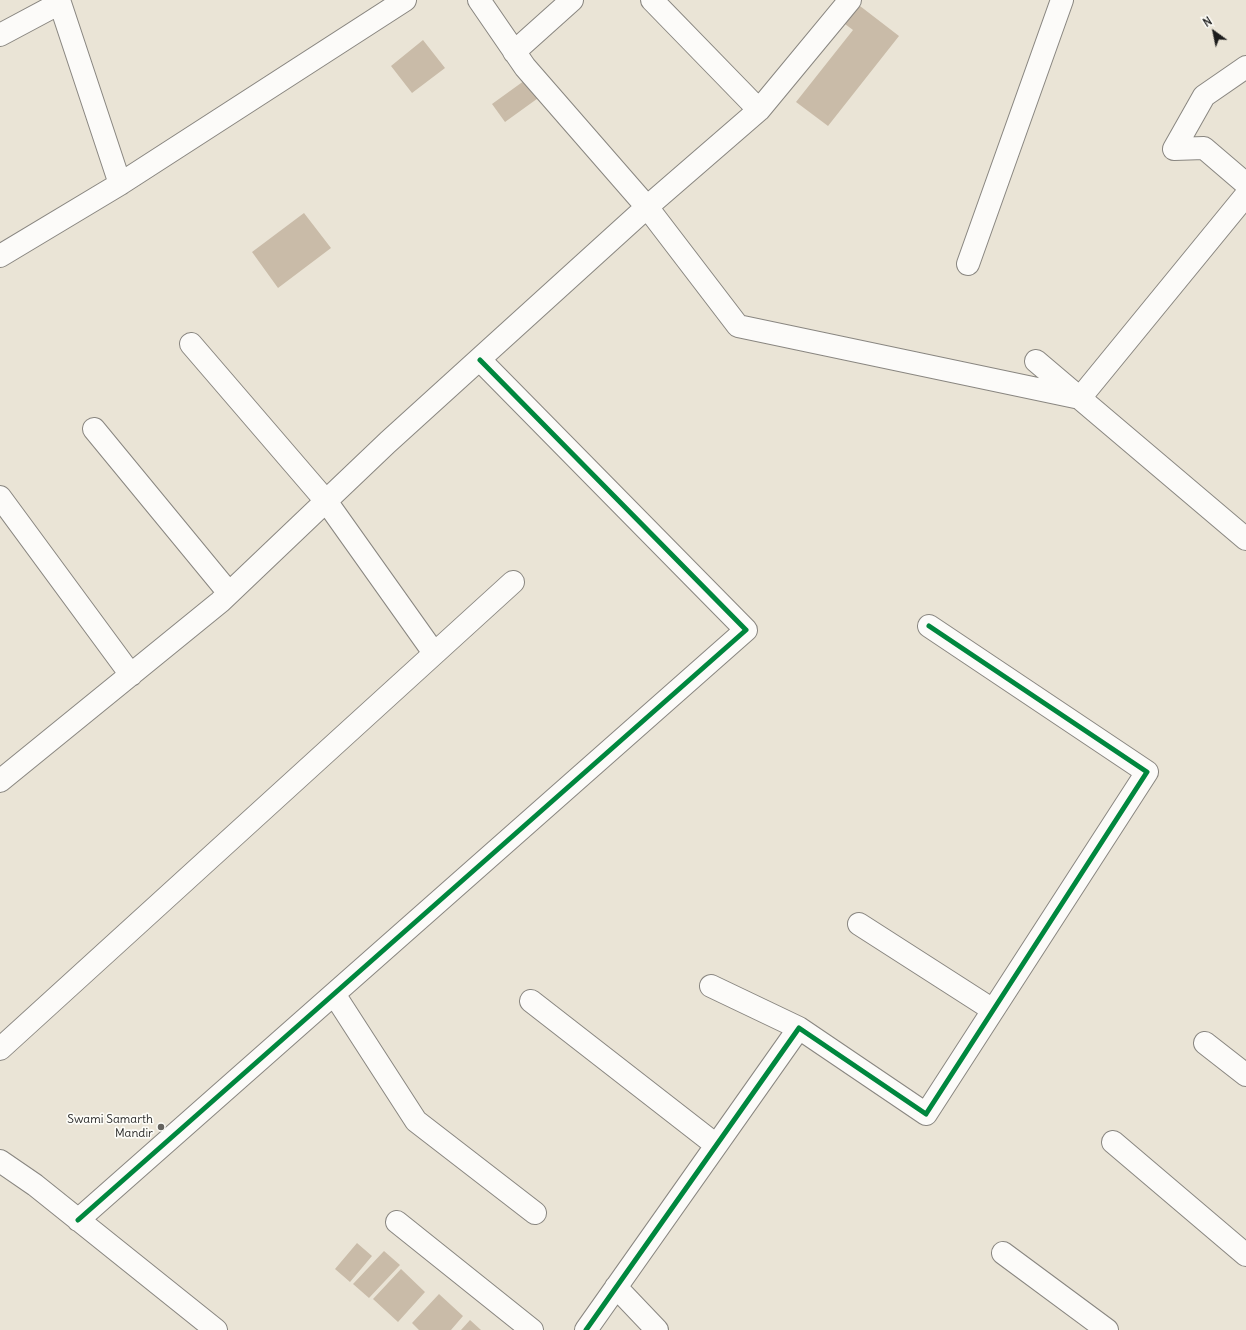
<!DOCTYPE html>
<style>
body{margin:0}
#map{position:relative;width:1246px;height:1330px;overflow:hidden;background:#eae4d6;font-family:Delius,sans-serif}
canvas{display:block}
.north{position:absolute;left:1194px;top:12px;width:40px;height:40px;-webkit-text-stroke:3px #fdfcf7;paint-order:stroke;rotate:327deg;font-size:11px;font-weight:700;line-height:16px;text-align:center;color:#1c1c1c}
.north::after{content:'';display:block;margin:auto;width:14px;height:18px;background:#1c1c1c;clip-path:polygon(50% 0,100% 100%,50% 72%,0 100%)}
</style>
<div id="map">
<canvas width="1246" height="1330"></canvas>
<div class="north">N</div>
</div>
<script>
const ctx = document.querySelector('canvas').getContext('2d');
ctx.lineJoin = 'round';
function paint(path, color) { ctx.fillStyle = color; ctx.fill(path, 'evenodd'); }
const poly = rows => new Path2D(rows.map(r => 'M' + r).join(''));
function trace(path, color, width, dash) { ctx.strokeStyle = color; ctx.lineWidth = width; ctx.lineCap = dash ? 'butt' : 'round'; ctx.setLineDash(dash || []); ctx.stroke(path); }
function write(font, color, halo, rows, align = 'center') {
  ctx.font = font + ' Delius,sans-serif'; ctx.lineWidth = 3.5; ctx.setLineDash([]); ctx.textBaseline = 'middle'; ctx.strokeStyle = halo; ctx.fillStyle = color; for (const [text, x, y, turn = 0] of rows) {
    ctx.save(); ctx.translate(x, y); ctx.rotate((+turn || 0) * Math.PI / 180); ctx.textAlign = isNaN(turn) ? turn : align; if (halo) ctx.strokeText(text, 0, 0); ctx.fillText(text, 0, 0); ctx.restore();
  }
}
const building = poly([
 [860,6,899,36,828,126,796,102,853,30,845,24],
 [423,40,445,68,412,93,391,66],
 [528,78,541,96,505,122,492,104],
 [304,213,331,248,278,288,252,252],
 [357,1243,372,1256,350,1282,335,1269],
 [384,1251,400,1265,369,1298,353,1284],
 [401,1269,425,1292,398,1322,373,1299],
 [439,1294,463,1316,451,1330,419,1330,412,1323],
 [470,1320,481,1330,461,1330]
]);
const minor = poly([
 [479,0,525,67,647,207,738,326,1080,398,1246,195],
 [652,0,759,110],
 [0,35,60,3,120,184],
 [514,52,572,0],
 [1246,67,1204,96,1174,149,1204,148,1246,184],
 [0,256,120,184,405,0],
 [968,264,1062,0],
 [191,344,326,501,434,653],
 [1036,361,1246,539],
 [94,429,229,593],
 [0,497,131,675],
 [0,781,220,602,388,442,647,207,759,110,850,0],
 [859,924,993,1010],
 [711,986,799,1028],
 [334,994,416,1121,535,1213],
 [531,1001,716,1145],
 [1205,1043,1246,1075],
 [0,1049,513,582],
 [1113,1142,1246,1255],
 [0,1161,35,1185,216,1330],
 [78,1220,746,630,480,360],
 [397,1222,532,1330],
 [1003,1253,1107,1330],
 [616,1287,657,1330],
 [586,1330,799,1028,926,1114,1147,772,929,626]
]);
const cycleway = poly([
 [78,1220,746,630,480,360],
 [586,1330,799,1028,926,1114,1147,772,929,626]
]);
const markers = [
 [161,1127,4,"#64625d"]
];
const poiNames = [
 ["Swami Samarth",153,1120],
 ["Mandir",153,1134]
];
paint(building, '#c9bba8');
trace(minor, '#898680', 24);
trace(minor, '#fcfbf9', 22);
trace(cycleway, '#00873e', 5);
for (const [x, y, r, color] of markers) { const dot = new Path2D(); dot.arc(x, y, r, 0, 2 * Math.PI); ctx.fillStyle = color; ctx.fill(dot); trace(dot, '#fdfcf7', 1.5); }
write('12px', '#1c1c1c', '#fdfcf7', poiNames, 'right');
</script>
